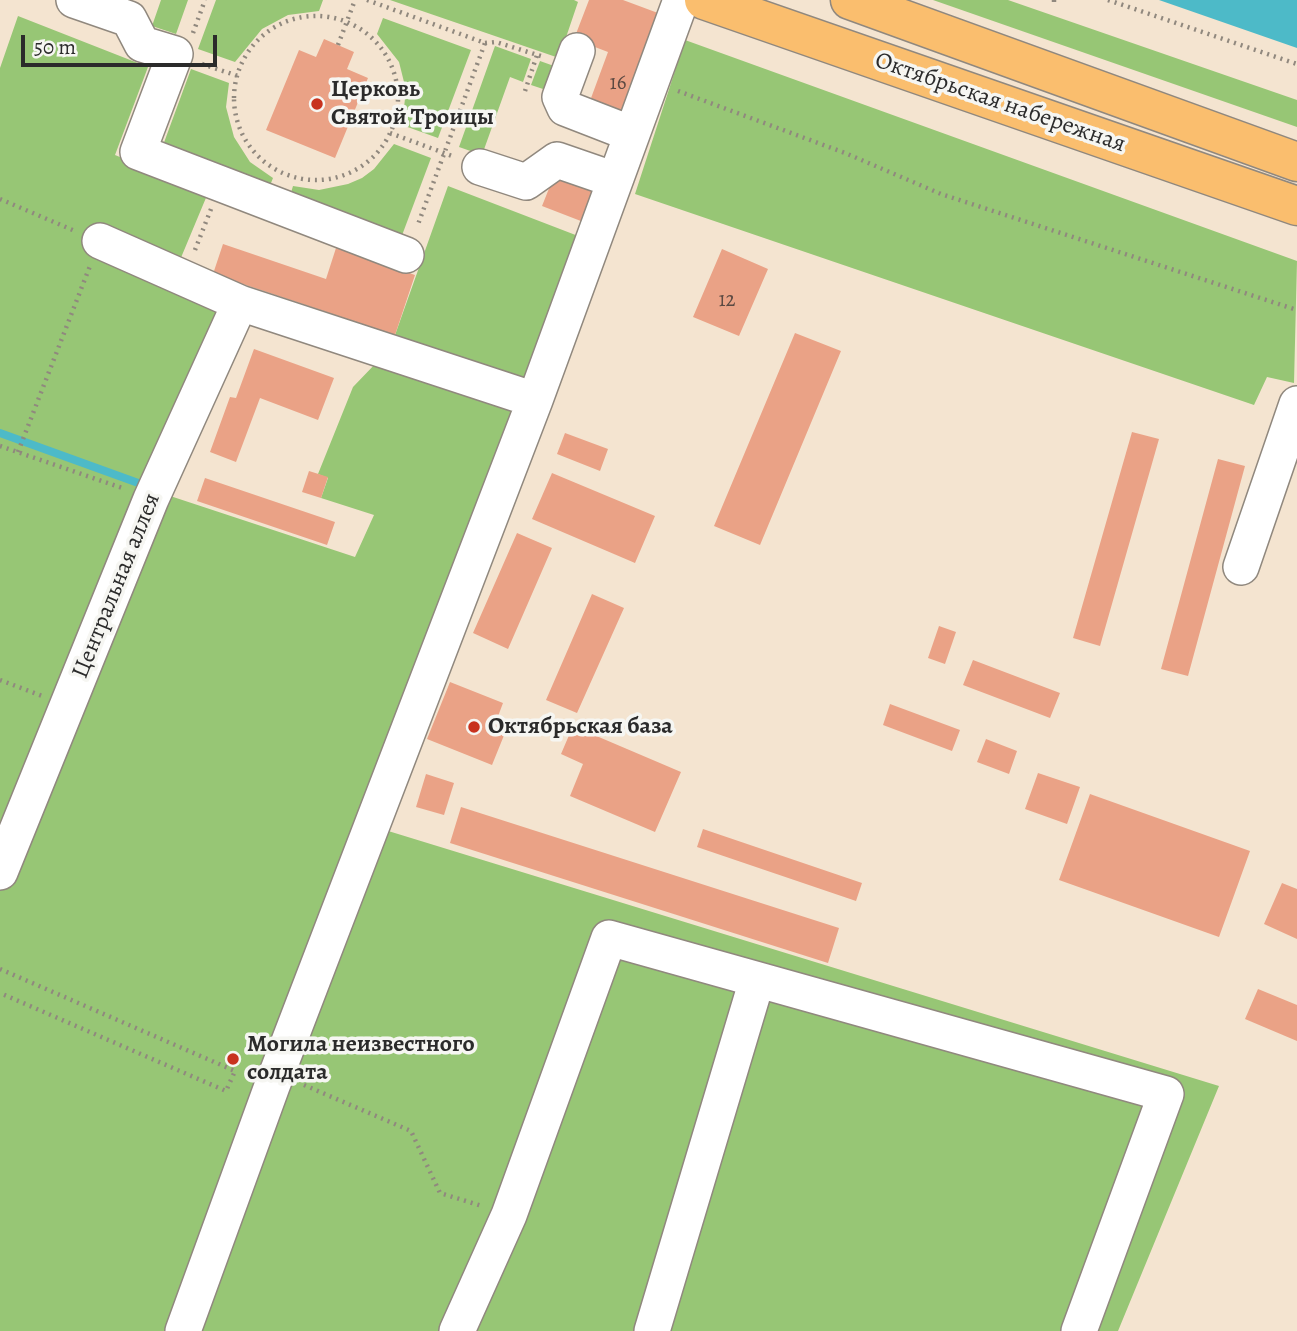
<!DOCTYPE html>
<meta charset="utf-8">
<style>
body{margin:0}
#map{position:relative;width:1297px;height:1331px;overflow:hidden;background:#f4e4d0;font-family:Alegreya,serif}
canvas{display:block}
.scale{position:absolute;left:21px;top:35px;width:196px;height:32px;box-sizing:border-box;border:4px solid #2b2b2b;border-top:0;padding-left:9px;font-size:21px;line-height:24px;white-space:nowrap;color:#2b2b2b;-webkit-text-stroke:5px #f6f6f2;paint-order:stroke}
</style>
<div id="map">
<canvas width="1297" height="1331"></canvas>
<div class="scale">50 m</div>
</div>
<script>
const ctx = document.querySelector('canvas').getContext('2d');
ctx.lineJoin = 'round';
function paint(path, color) { ctx.fillStyle = color; ctx.fill(path, 'evenodd'); }
const poly = rows => new Path2D(rows.map(r => 'M' + r).join(''));
function trace(path, color, width, dash) { ctx.strokeStyle = color; ctx.lineWidth = width; ctx.lineCap = dash ? 'butt' : 'round'; ctx.setLineDash(dash || []); ctx.stroke(path); }
function write(font, color, halo, rows, align = 'center') {
  ctx.font = font + ' Alegreya,serif'; ctx.lineWidth = 7; ctx.setLineDash([]); ctx.textBaseline = 'middle'; ctx.strokeStyle = halo; ctx.fillStyle = color; for (const [text, x, y, turn = 0] of rows) {
    ctx.save(); ctx.translate(x, y); ctx.rotate((+turn || 0) * Math.PI / 180); ctx.textAlign = isNaN(turn) ? turn : align; if (halo) ctx.strokeText(text, 0, 0); ctx.fillText(text, 0, 0); ctx.restore();
  }
}
const green = poly([
 [161,0,188,0,176,34,152,26],
 [216,0,323,0,319,11,288,15,262,29,235,62,198,49],
 [390,0,574,0,578,2,559,58],
 [933,0,1008,0,1297,100,1297,127],
 [18,16,148,67,115,155,208,193,180,260,213,274,217,315,149,489,355,557,374,515,321,498,328,478,318,474,353,387,377,362,395,335,448,186,586,239,385,830,1219,1086,1118,1331,0,1331,0,68],
 [383,18,471,50,438,138,402,125,406,90,399,62,377,34],
 [685,40,1297,261,1294,383,1267,377,1254,405,635,194],
 [495,46,531,59,523,82,510,77,482,155,459,147],
 [540,61,554,66,546,90,531,85],
 [191,69,229,83,226,107,234,137,250,162,273,178,269,188,162,148],
 [394,144,431,158,401,238,290,196,293,186,319,190,348,184,362,178,374,169]
]);
const water = poly([
 [1159,0,1297,0,1297,48]
]);
const stream = poly([
 [0,433,141,484]
]);
const building = poly([
 [589,0,623,0,666,16,625,123,587,109,608,52,574,39],
 [324,39,354,52,347,69,368,78,335,158,266,130,299,50,316,57],
 [556,171,600,188,586,223,542,206],
 [223,244,326,279,336,248,415,275,395,335,213,274],
 [722,249,768,269,739,336,693,317],
 [795,333,841,351,760,545,714,526],
 [254,349,334,378,318,420,260,398,236,462,210,452,230,397,236,398],
 [1132,432,1159,439,1100,646,1073,638],
 [565,433,608,449,600,471,557,454],
 [1218,459,1245,466,1188,676,1161,669],
 [309,471,328,477,321,498,302,492],
 [552,473,655,516,635,563,532,519],
 [205,478,335,522,327,545,197,501],
 [517,533,552,548,508,649,473,633],
 [592,594,624,608,577,713,546,700],
 [939,626,956,632,945,664,928,658],
 [973,660,1060,693,1050,718,963,685],
 [450,682,503,703,497,719,509,723,492,765,427,739],
 [890,704,960,730,952,751,883,725],
 [573,726,681,772,655,832,570,796,583,764,561,754],
 [986,739,1017,751,1009,774,977,762],
 [1038,773,1080,787,1067,824,1025,809],
 [426,774,454,783,444,815,416,807],
 [1090,794,1250,851,1219,937,1059,880],
 [461,807,839,928,828,963,450,843],
 [703,829,862,883,856,901,697,847],
 [1282,883,1297,889,1297,939,1264,924],
 [1258,989,1297,1005,1297,1041,1245,1019]
]);
const path = poly([
 [367,0,485,43,417,227],
 [1108,0,1297,64],
 [1054,2,1054,0],
 '234 98a82 82 0 1 1 164 0a82 82 0 1 1-164 0Z',
 [193,33,205,0],
 [485,43,496,42,544,57],
 [338,45,355,0],
 [202,64,238,76],
 [525,91,537,55],
 [678,91,845,153,941,194,1297,310],
 [390,133,455,157],
 [0,199,75,231],
 [195,250,211,209],
 [0,446,125,489],
 [18,452,90,266],
 [0,680,42,696],
 [0,969,235,1071,226,1091,0,993],
 [304,1085,411,1131,440,1193,482,1206]
]);
const minor = poly([
 [74,0,129,19,142,44,175,54,138,152,406,255],
 [577,51,560,97,565,108,632,134],
 [480,167,526,182,557,160,615,180],
 [100,241,240,303,535,400],
 [1241,567,1297,404],
 [0,872,151,499,240,303],
 [183,1331,272,1086,535,400,681,0],
 [457,1331,509,1215,609,938,1166,1094,1079,1331],
 [652,1331,757,980]
]);
const major = poly([
 [704,0,1297,206],
 [850,0,1297,162]
]);
const markers = [
 [317,104,7,"#c8321e"],
 [474,727,7,"#c8321e"],
 [233,1059,7,"#c8321e"]
];
const numberNames = [
 ["16",618,84],
 ["12",727,301]
];
const poiNames = [
 ["Церковь",331,90],
 ["Святой Троицы",331,118],
 ["Октябрьская база",488,727],
 ["Могила неизвестного",247,1045],
 ["солдата",247,1073]
];
const streetNames = [
 ["Октябрьская набережная",1000,103,19],
 ["Центральная аллея",117,586,-68]
];
paint(green, '#97c675');
paint(water, '#4dbac8');
trace(stream, '#4dbac8', 8);
paint(building, '#eaa286');
trace(minor, '#90887e', 38);
trace(major, '#90887e', 41);
trace(path, '#90887e', 4.5, [2, 5]);
trace(minor, '#fff', 35);
trace(major, '#fabe6e', 38);
for (const [x, y, r, color] of markers) { const dot = new Path2D(); dot.arc(x, y, r, 0, 2 * Math.PI); ctx.fillStyle = color; ctx.fill(dot); trace(dot, '#f6f6f2', 2.5); }
write('21px', '#5b4942', null, numberNames);
write('bold 24px', '#2b2b2b', '#f6f6f2', poiNames, 'left');
write('24px', '#2b2b2b', '#f6f6f2', streetNames);
</script>
